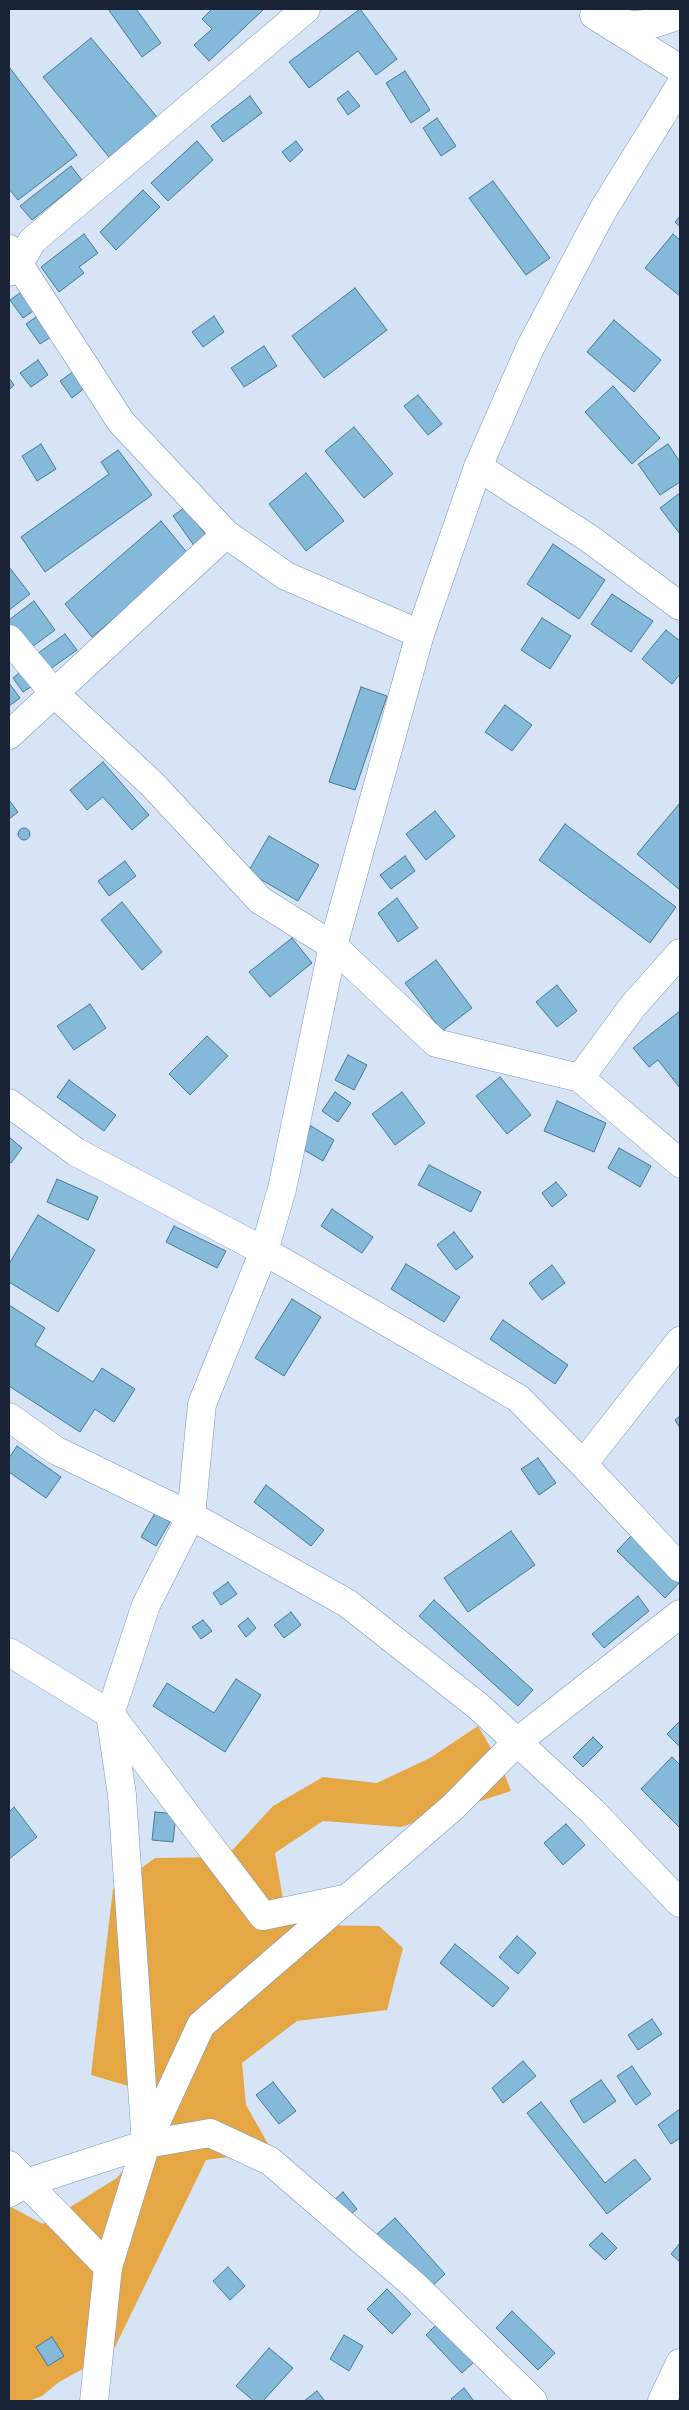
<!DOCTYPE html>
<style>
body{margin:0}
#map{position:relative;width:689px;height:2410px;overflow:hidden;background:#d6e4f6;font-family:"Golos Text",sans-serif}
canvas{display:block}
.frame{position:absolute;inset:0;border:10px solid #182435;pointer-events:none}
</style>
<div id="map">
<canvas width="689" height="2410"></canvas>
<div class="frame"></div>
</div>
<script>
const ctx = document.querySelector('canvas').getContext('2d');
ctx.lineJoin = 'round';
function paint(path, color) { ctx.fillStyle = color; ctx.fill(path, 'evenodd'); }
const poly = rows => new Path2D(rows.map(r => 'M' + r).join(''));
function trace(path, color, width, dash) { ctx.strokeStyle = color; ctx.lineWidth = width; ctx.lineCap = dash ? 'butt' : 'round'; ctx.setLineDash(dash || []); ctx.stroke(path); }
const green = poly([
 [478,1726,501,1765,511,1791,401,1827,323,1821,275,1853,283,1899,303,1925,379,1926,403,1948,387,2010,297,2021,242,2063,246,2105,272,2151,206,2160,112,2353,59,2382,42,2396,29,2401,9,2401,9,2206,43,2224,117,2178,154,2130,135,2088,91,2075,113,1889,155,1858,226,1857,273,1806,323,1777,377,1783,430,1758]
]);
const building = poly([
 [108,9,136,9,161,43,142,57,108,9],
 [212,9,264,9,209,61,194,45,212,29,202,19,212,9],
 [360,9,397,59,376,75,358,51,309,88,289,62,360,9],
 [91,38,157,117,109,157,43,77,91,38],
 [9,67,77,155,18,200,9,189,9,67],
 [405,71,430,110,411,123,386,83,405,71],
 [348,91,360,106,348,115,337,99,348,91],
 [250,96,262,113,223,142,211,126,250,96],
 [437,118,456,146,441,156,423,128,437,118],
 [197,141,213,160,168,201,151,183,197,141],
 [296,141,303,150,290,162,282,152,296,141],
 [71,166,82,180,32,220,20,206,71,166],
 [493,181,550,258,526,275,469,198,493,181],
 [143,190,160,207,116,250,100,232,143,190],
 [680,216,680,227,675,222,680,216],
 [84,234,98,253,79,267,84,273,59,292,41,267,84,234],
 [673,234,680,240,680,296,645,268,673,234],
 [355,288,387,330,324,378,292,336,355,288],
 [23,291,36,309,23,318,10,300,23,291],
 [39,315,54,335,40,344,26,324,39,315],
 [214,316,224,332,203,347,192,332,214,316],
 [614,320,661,360,634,392,587,352,614,320],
 [264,346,277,366,244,387,231,368,264,346],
 [38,360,48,375,31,387,20,373,38,360],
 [74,371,86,387,72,398,60,381,74,371],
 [9,378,14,385,9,390,9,378],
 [613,386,660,438,632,464,585,412,613,386],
 [418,395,442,424,428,435,404,406,418,395],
 [354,427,393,474,364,498,325,451,354,427],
 [41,444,56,469,37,481,22,456,41,444],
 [668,444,680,462,680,482,660,495,638,464,668,444],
 [118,450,152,495,45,572,21,537,109,474,101,462,118,450],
 [306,473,344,521,306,551,269,504,306,473],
 [680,493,680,534,660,508,680,493],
 [185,507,208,538,195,547,173,516,185,507],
 [161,521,189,555,92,637,65,604,161,521],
 [553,544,605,580,579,619,527,584,553,544],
 [9,567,30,594,9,610,9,567],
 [612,594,653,621,631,652,591,624,612,594],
 [34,601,55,630,24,653,9,632,9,620,34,601],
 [542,618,571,636,550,669,521,650,542,618],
 [666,630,680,641,680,674,672,684,642,659,666,630],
 [65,634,77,650,46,672,34,656,65,634],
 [23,670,34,685,23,692,13,678,23,670],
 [9,683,20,698,9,706,9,683],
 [361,687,387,696,355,790,329,782,361,687],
 [505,705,532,725,512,751,485,732,505,705],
 [103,762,149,815,132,830,103,797,87,810,70,790,103,762],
 [9,800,18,812,9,819,9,800],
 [680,803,680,890,637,854,680,803],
 [435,811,455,836,426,860,406,834,435,811],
 [565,824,676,907,650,943,539,860,565,824],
 '18 834a6 6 0 1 1 12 0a6 6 0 1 1-12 0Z',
 [269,836,319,865,298,901,248,872,269,836],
 [405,856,415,871,391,889,380,875,405,856],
 [125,861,136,876,109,896,98,881,125,861],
 [397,898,418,928,398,942,378,913,397,898],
 [122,902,162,952,142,970,101,920,122,902],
 [292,938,312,963,270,997,249,972,292,938],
 [436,960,472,1008,442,1031,405,983,436,960],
 [557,985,577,1011,557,1027,536,1002,557,985],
 [90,1004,106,1028,74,1050,57,1026,90,1004],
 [680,1011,680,1088,658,1060,649,1067,633,1048,680,1011],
 [207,1036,228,1056,190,1095,169,1074,207,1036],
 [348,1055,367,1065,354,1090,335,1080,348,1055],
 [500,1077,531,1115,507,1134,476,1096,500,1077],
 [69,1080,116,1115,104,1131,57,1097,69,1080],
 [335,1092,351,1103,338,1122,322,1111,335,1092],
 [402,1092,425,1123,395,1145,372,1114,402,1092],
 [557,1101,606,1123,594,1152,544,1131,557,1101],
 [311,1126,334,1140,323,1161,299,1147,311,1126],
 [9,1137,22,1148,11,1163,9,1161,9,1137],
 [619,1148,651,1166,640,1187,608,1168,619,1148],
 [429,1165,481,1192,471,1212,418,1185,429,1165],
 [57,1179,98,1197,88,1220,47,1202,57,1179],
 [556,1182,567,1195,552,1207,542,1193,556,1182],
 [332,1209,373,1237,362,1253,321,1226,332,1209],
 [38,1215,95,1250,58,1312,9,1282,9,1264,38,1215],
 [174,1226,226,1251,217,1268,166,1242,174,1226],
 [454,1232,473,1257,456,1270,437,1245,454,1232],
 [406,1264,460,1297,444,1322,391,1289,406,1264],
 [552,1265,565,1283,542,1300,529,1283,552,1265],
 [292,1299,321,1317,284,1376,255,1358,292,1299],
 [9,1305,45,1328,35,1345,93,1382,102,1368,135,1389,114,1422,95,1409,80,1432,9,1386,9,1305],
 [503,1320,568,1365,555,1384,490,1339,503,1320],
 [680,1416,680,1428,675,1420,680,1416],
 [17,1446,61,1477,46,1498,9,1472,9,1458,17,1446],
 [538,1458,556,1483,539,1495,521,1469,538,1458],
 [266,1485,324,1530,311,1546,254,1502,266,1485],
 [155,1513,170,1522,156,1546,141,1537,155,1513],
 [511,1531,535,1565,468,1612,444,1578,511,1531],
 [631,1536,680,1582,665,1598,617,1551,631,1536],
 [228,1582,237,1594,221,1605,213,1593,228,1582],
 [638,1596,649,1611,604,1648,592,1634,638,1596],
 [434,1600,533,1690,518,1706,419,1616,434,1600],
 [291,1612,301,1625,284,1638,274,1625,291,1612],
 [248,1618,256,1628,246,1637,238,1626,248,1618],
 [203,1620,212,1631,201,1639,192,1627,203,1620],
 [236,1679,261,1695,225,1752,153,1706,167,1683,214,1713,236,1679],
 [680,1721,680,1747,667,1734,680,1721],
 [593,1737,603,1747,583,1767,573,1757,593,1737],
 [672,1757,680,1765,680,1828,641,1789,672,1757],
 [14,1807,37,1837,9,1859,9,1812,14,1807],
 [155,1812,176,1814,173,1842,152,1840,155,1812],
 [566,1824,585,1845,563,1865,544,1843,566,1824],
 [517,1936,536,1953,518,1974,499,1957,517,1936],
 [455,1944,509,1988,493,2007,440,1963,455,1944],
 [652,2019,662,2034,638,2050,628,2035,652,2019],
 [523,2061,536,2076,503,2103,492,2088,523,2061],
 [632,2066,651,2094,636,2105,617,2076,632,2066],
 [601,2080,616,2101,584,2123,570,2101,601,2080],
 [273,2082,296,2111,279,2124,256,2095,273,2082],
 [541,2102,605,2183,635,2159,651,2179,607,2214,527,2113,541,2102],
 [680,2109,680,2138,671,2144,658,2125,680,2109],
 [343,2192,357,2209,345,2219,331,2203,343,2192],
 [395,2218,445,2274,428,2290,376,2235,395,2218],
 [602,2233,617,2248,605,2260,589,2245,602,2233],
 [680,2243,680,2262,671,2254,680,2243],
 [228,2267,245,2286,230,2300,213,2281,228,2267],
 [387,2289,411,2314,392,2334,367,2309,387,2289],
 [512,2311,555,2353,538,2370,496,2328,512,2311],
 [440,2321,476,2360,462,2373,426,2335,440,2321],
 [344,2335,363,2346,349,2371,330,2359,344,2335],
 [52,2337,64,2356,48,2366,36,2347,52,2337],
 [269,2348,293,2368,263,2401,254,2401,236,2386,269,2348],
 [464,2388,474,2401,453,2401,451,2399,464,2388],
 [317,2391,325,2401,304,2401,317,2391]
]);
const minor = poly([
 [600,17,614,22,635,25,656,23,680,15],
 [9,249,121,422,226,534,286,576,420,634],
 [9,272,19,264,32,241,306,9],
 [478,467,590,539,680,606],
 [9,639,54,693,152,784,260,900,333,946,436,1043,580,1078,680,1163],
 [9,735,226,534],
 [580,1078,633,1006,680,953],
 [9,1103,76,1152,264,1251,518,1398,583,1464,680,1568],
 [9,1417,55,1450,191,1516,347,1603,478,1706,592,1811,680,1903],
 [583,1464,680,1341],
 [9,1652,110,1714,263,1916,344,1899],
 [146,2144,210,2133,270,2161,414,2285,533,2401],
 [9,2165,108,2267],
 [9,2193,26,2183,146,2144,201,2025,453,1807,517,1742,680,1614],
 [662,2401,680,2363]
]);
const tertiary = poly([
 [94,2401,108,2267,146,2144,122,1795,110,1714,146,1605,191,1516,202,1404,264,1251,282,1189,333,946,420,634,478,467,530,348,603,210,680,86]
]);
const trunk = poly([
 [594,15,680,69]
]);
paint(green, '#e4a744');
paint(building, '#85b9da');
trace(building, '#467997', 1);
trace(minor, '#7796c0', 29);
trace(tertiary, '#7796c0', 29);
trace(trunk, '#7796c0', 29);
trace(minor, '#fff', 28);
trace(tertiary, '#fff', 28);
trace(trunk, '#fff', 28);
</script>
